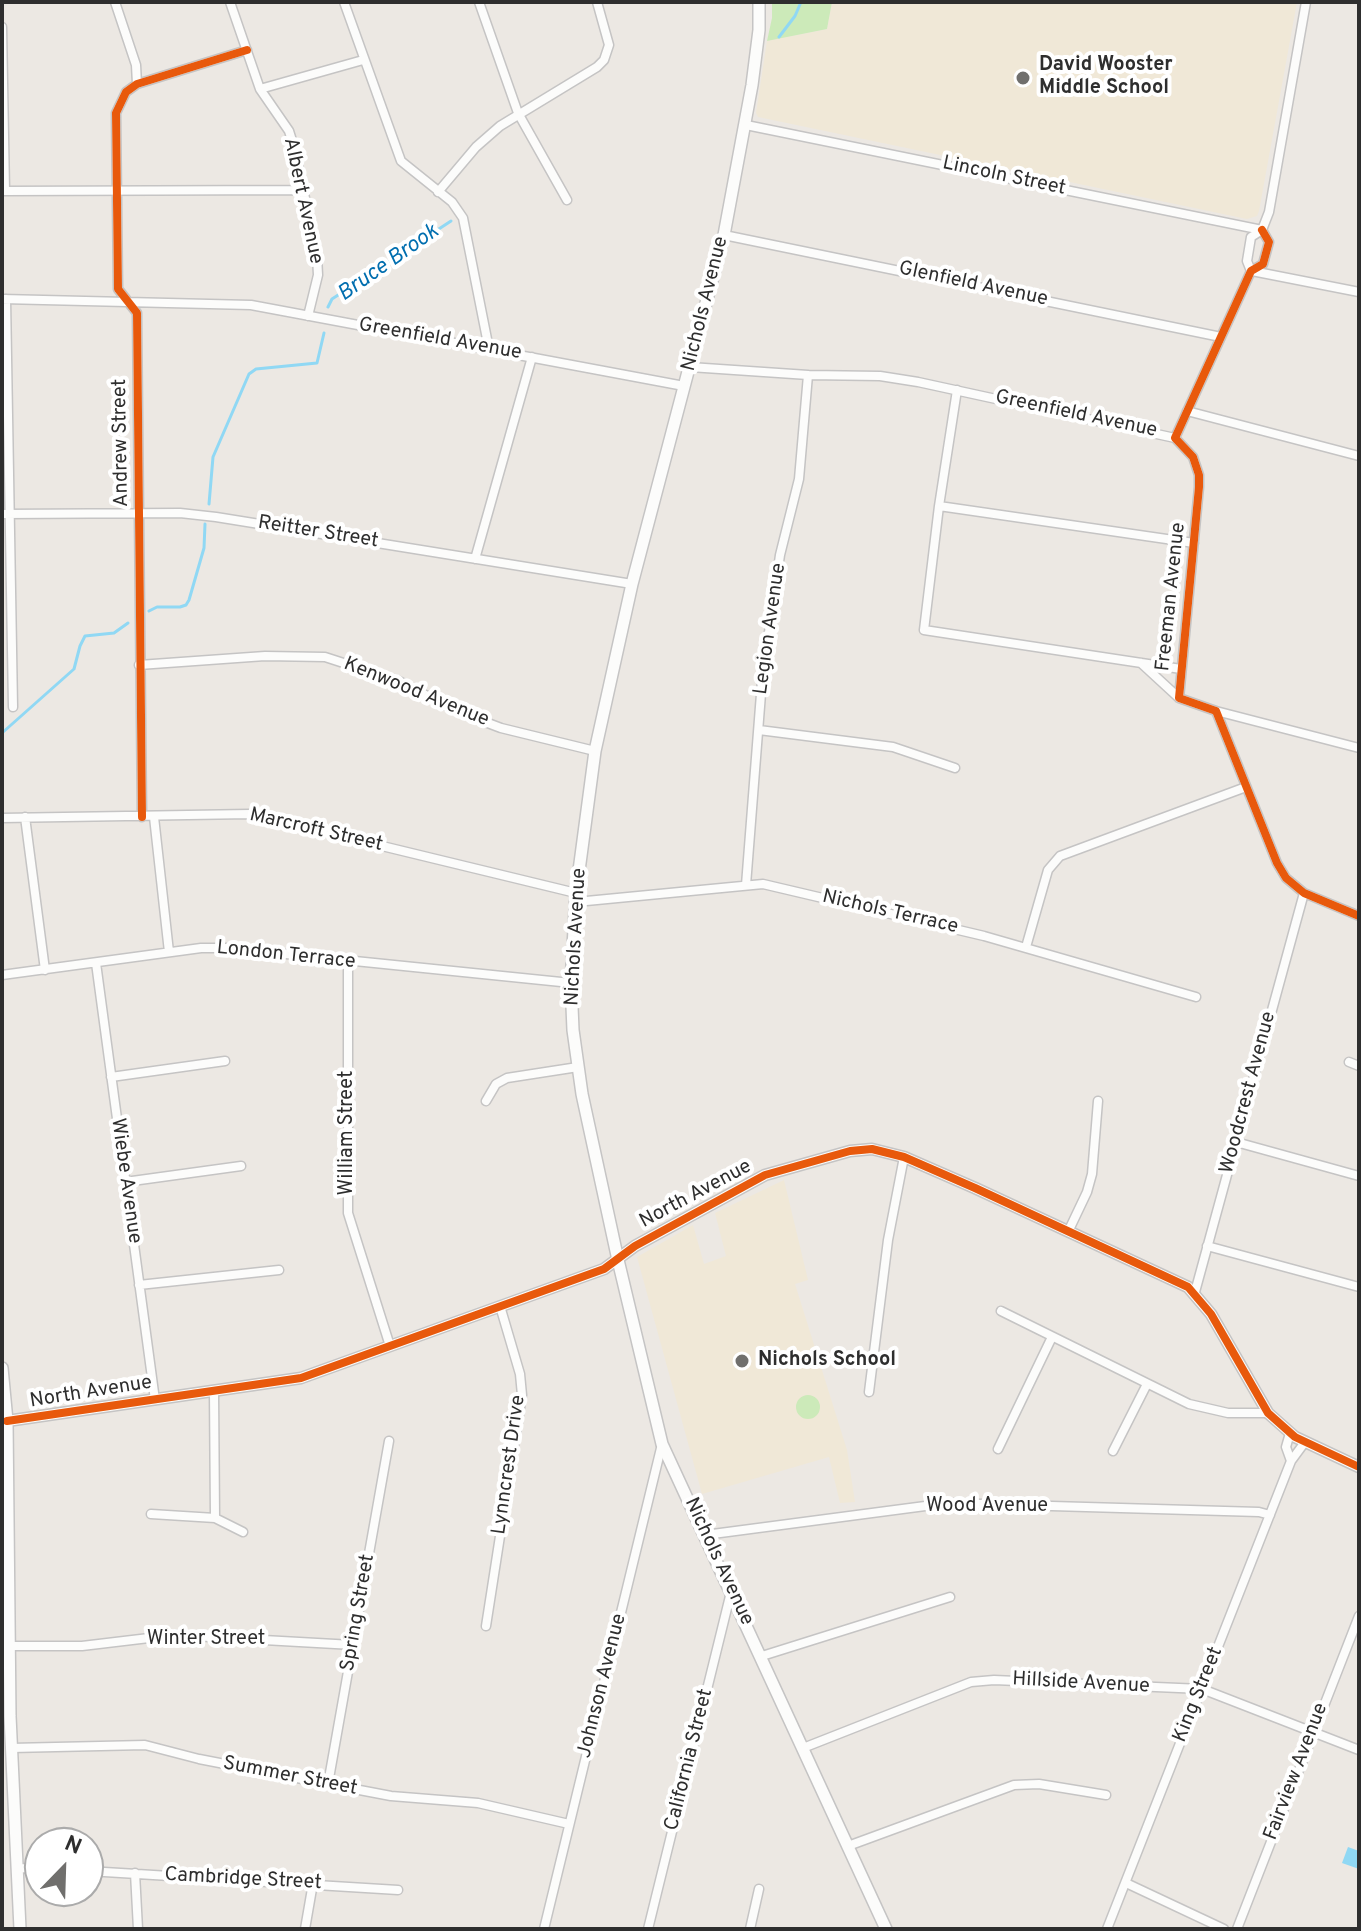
<!DOCTYPE html>
<style>
body{margin:0}
#map{position:relative;width:1361px;height:1931px;overflow:hidden;background:#ece8e3;font-family:Overpass,sans-serif}
canvas{display:block}
.frame{position:absolute;inset:0;border:4px solid #2e2e2e;pointer-events:none}
.north{position:absolute;left:24px;top:1827px;width:80px;height:80px;box-sizing:border-box;background:#fff;border:2px solid #ababab;border-radius:50%;rotate:23deg;font-size:22px;font-weight:700;line-height:32px;text-align:center;color:#2e2e2e}
.north::after{content:'';display:block;margin:auto;width:28px;height:36px;background:#706f6d;clip-path:polygon(50% 0,100% 100%,50% 72%,0 100%)}
</style>
<div id="map">
<canvas width="1361" height="1931"></canvas>
<div class="frame"></div>
<div class="north">N</div>
</div>
<script>
const ctx = document.querySelector('canvas').getContext('2d');
ctx.lineJoin = 'round';
function paint(path, color) { ctx.fillStyle = color; ctx.fill(path, 'evenodd'); }
const poly = rows => new Path2D(rows.map(r => 'M' + r).join(''));
function trace(path, color, width, dash) { ctx.strokeStyle = color; ctx.lineWidth = width; ctx.lineCap = dash ? 'butt' : 'round'; ctx.setLineDash(dash || []); ctx.stroke(path); }
function write(font, color, halo, rows, align = 'center') {
  ctx.font = font + ' Overpass,sans-serif'; ctx.lineWidth = 8; ctx.setLineDash([]); ctx.textBaseline = 'middle'; ctx.strokeStyle = halo; ctx.fillStyle = color; for (const [text, x, y, turn = 0] of rows) {
    ctx.save(); ctx.translate(x, y); ctx.rotate((+turn || 0) * Math.PI / 180); ctx.textAlign = isNaN(turn) ? turn : align; if (halo) ctx.strokeText(text, 0, 0); ctx.fillText(text, 0, 0); ctx.restore();
  }
}
const education = poly([
 [832,2,1297,2,1259,211,1257,216,1247,219,758,117,756,113,767,41,827,29],
 [784,1180,808,1280,795,1284,847,1450,855,1502,840,1503,829,1457,702,1494,637,1257,693,1225,704,1264,726,1256,715,1213]
]);
const green = poly([
 [772,2,832,2,827,29,767,41,772,18],
 '796 1407a12 12 0 1 1 24 0a12 12 0 1 1-24 0Z'
]);
const water = poly([
 [1348,1847,1359,1851,1359,1869,1342,1863]
]);
const stream = poly([
 [779,37,795,16,801,2],
 [328,307,332,299,352,286,451,221],
 [209,504,213,457,249,374,256,369,317,363,324,333],
 [149,611,157,607,180,607,186,605,189,600,204,548,205,524],
 [2,733,74,669,80,646,85,636,114,633,128,623]
]);
const minor = poly([
 [115,2,136,65,137,84],
 [230,2,260,89,289,131,295,150,317,256,318,275,308,316],
 [344,2,401,161,452,202,463,218,489,349],
 [479,2,518,113,567,200],
 [2,27,5,191],
 [260,89,363,60],
 [746,125,1262,230],
 [2,191,304,190],
 [438,192,476,147,500,126,597,67,604,60,609,45,597,2],
 [1262,230,1269,242,1263,264,1251,271,1175,438,1193,457,1199,475,1199,487,1179,698,1216,711,1277,863,1286,878,1304,893,1359,916],
 [724,235,1221,337],
 [1251,271,1247,261,1251,237,1262,230,1269,212,1306,2],
 [1252,271,1359,292],
 [2,299,251,305,684,386],
 [6,299,13,707],
 [690,367,808,375,880,376,918,382,1175,438],
 [957,390,939,506,924,630,1181,669],
 [1187,411,1359,456],
 [939,506,1194,543],
 [2,514,180,513,216,517,632,584],
 [475,559,532,357],
 [1141,663,1179,698],
 [139,665,265,656,325,657,399,681,456,711,501,728,595,751],
 [1216,711,1359,748],
 [759,730,893,747,955,768],
 [25,817,45,970],
 [142,817,137,313,118,289,116,113,126,92,137,84,247,50],
 [154,817,169,952],
 [2,818,250,814,576,893],
 [746,885,762,681,780,555,799,479,808,375],
 [576,902,763,884,984,936,1196,997],
 [1026,947,1048,870,1060,856,1246,787],
 [348,962,348,1213,390,1346],
 [96,963,155,1400],
 [2,975,201,948,227,948,571,983],
 [1349,1062,1359,1066],
 [111,1077,225,1061],
 [486,1101,496,1084,507,1078,578,1067],
 [1236,1142,1359,1176],
 [125,1182,241,1166],
 [1068,1232,1087,1192,1092,1174,1098,1101],
 [1207,1246,1359,1287],
 [139,1285,279,1270],
 [1195,1292,1304,893],
 [1001,1311,1189,1404,1228,1413,1268,1413],
 [214,1392,215,1518],
 [869,1392,888,1240,904,1157],
 [1290,1433,1286,1447,1291,1461],
 [998,1449,1052,1337],
 [1113,1451,1147,1384],
 [151,1514,215,1518,243,1532],
 [705,1535,948,1503,1259,1512,1270,1515],
 [486,1626,522,1395,520,1374,500,1306],
 [11,1646,82,1646,174,1635,353,1645],
 [762,1656,950,1597],
 [11,1748,145,1745,199,1759,328,1784,391,1796,478,1803,569,1824],
 [803,1748,971,1682,994,1680,1202,1689,1359,1750],
 [328,1784,389,1441],
 [848,1846,1014,1785,1039,1784,1106,1795],
 [17,1868,40,1869],
 [88,1871,398,1890],
 [135,1873,138,1929],
 [1126,1883,1224,1929],
 [305,1929,313,1883],
 [544,1929,662,1444],
 [648,1929,731,1592],
 [750,1929,759,1889],
 [1107,1929,1291,1461,1305,1442],
 [1237,1929,1359,1616]
]);
const tertiary = poly([
 [7,1421,301,1378,604,1269,635,1246,765,1175,850,1151,872,1149,904,1157,975,1188,1188,1287,1211,1314,1268,1413,1295,1437,1359,1467]
]);
const secondary = poly([
 [759,2,759,30,752,85,724,235,632,584,595,751,576,893,571,983,573,1030,582,1094,618,1260,662,1444,886,1929],
 [2,1368,7,1421,10,1716,20,1929]
]);
const cycleway = poly([
 [1262,230,1269,242,1263,264,1251,271,1175,438,1193,457,1199,475,1199,487,1179,698,1216,711,1277,863,1286,878,1304,893,1359,916],
 [142,817,137,313,118,289,116,113,126,92,137,84,247,50],
 [7,1421,301,1378,604,1269,635,1246,765,1175,850,1151,872,1149,904,1157,975,1188,1188,1287,1211,1314,1268,1413,1295,1437,1359,1467]
]);
const markers = [
 [1023,78,8,"#706f6d"],
 [742,1361,8,"#706f6d"]
];
const poiNames = [
 ["David Wooster",1039,66],
 ["Middle School",1039,89],
 ["Nichols School",758,1361]
];
const streetNames = [
 ["Lincoln Street",1004,177,12],
 ["Albert Avenue",302,201,78],
 ["Glenfield Avenue",973,285,12],
 ["Nichols Avenue",706,304,-76],
 ["Greenfield Avenue",440,340,10],
 ["Greenfield Avenue",1076,415,12],
 ["Andrew Street",122,443,-91],
 ["Reitter Street",318,533,9],
 ["Freeman Avenue",1172,597,-84],
 ["Legion Avenue",771,629,-82],
 ["Kenwood Avenue",416,693,22],
 ["Marcroft Street",316,831,13],
 ["Nichols Terrace",890,913,13],
 ["Nichols Avenue",577,937,-87],
 ["London Terrace",286,956,6],
 ["Woodcrest Avenue",1249,1093,-75],
 ["William Street",348,1133,-90],
 ["Wiebe Avenue",125,1181,82],
 ["North Avenue",696,1195,-28],
 ["North Avenue",91,1393,-9],
 ["Lynncrest Drive",510,1465,-82],
 ["Wood Avenue",987,1507],
 ["Nichols Avenue",718,1562,65],
 ["Spring Street",359,1613,-80],
 ["Winter Street",206,1640],
 ["Hillside Avenue",1081,1684,3],
 ["Johnson Avenue",603,1686,-76],
 ["King Street",1199,1695,-68],
 ["California Street",690,1760,-76],
 ["Fairview Avenue",1297,1772,-69],
 ["Summer Street",290,1777,11],
 ["Cambridge Street",243,1880,3]
];
const waterNames = [
 ["Bruce Brook",389,264,-35]
];
paint(education, '#f0e8d7');
paint(green, '#cceab9');
paint(water, '#90d8f4');
trace(stream, '#90d8f4', 3);
trace(minor, '#c5c4c4', 11);
trace(tertiary, '#c5c4c4', 13);
trace(secondary, '#c5c4c4', 14);
trace(minor, '#fcfcfb', 8);
trace(tertiary, '#fcfcfb', 10);
trace(secondary, '#fcfcfb', 11);
trace(cycleway, '#e8590c', 8);
for (const [x, y, r, color] of markers) { const dot = new Path2D(); dot.arc(x, y, r, 0, 2 * Math.PI); ctx.fillStyle = color; ctx.fill(dot); trace(dot, '#fff', 3); }
write('bold 20px', '#2e2e2e', '#fff', poiNames, 'left');
write('20px', '#2e2e2e', '#fff', streetNames);
write('italic 22px', '#006eaf', '#fff', waterNames);
</script>
